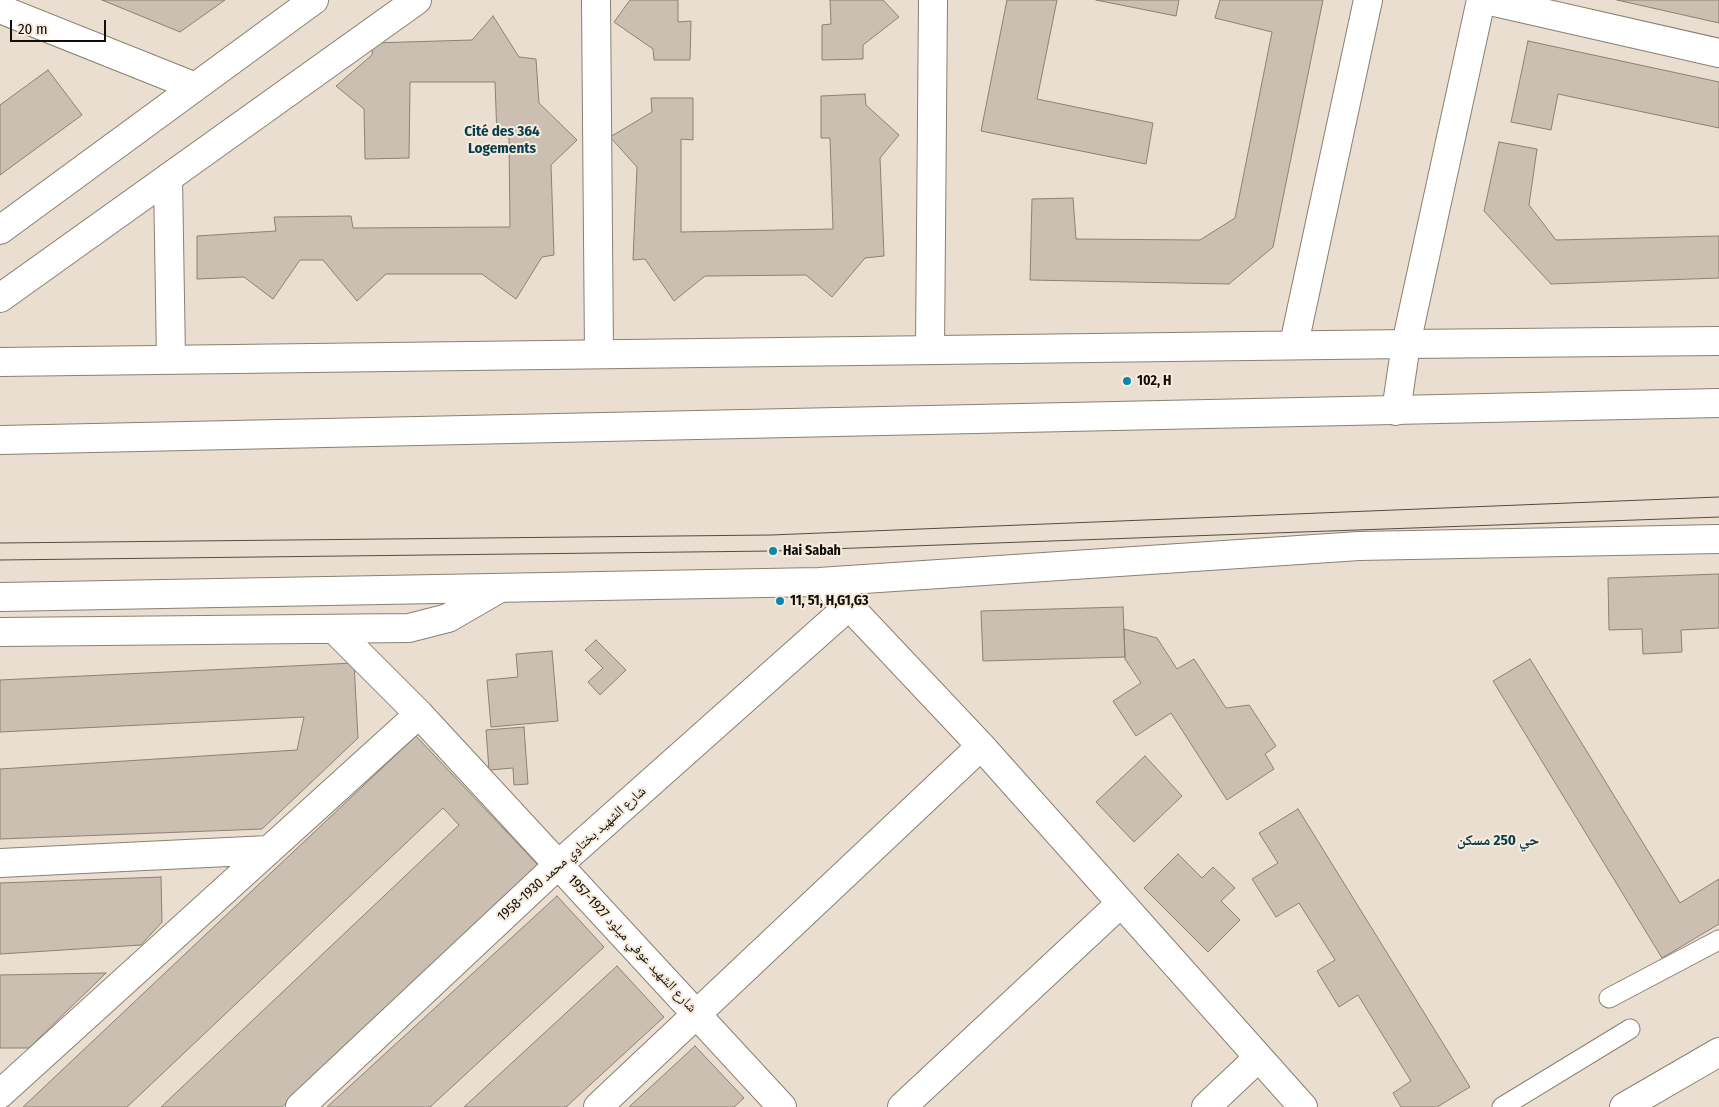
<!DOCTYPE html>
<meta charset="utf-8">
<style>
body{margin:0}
#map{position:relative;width:1719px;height:1107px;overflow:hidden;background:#e9decf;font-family:"Fira Sans Condensed",sans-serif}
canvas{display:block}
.scale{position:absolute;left:10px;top:20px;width:96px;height:22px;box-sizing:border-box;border:2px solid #110d08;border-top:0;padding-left:6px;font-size:15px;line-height:18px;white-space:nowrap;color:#110d08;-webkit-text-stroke:4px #f6ebdc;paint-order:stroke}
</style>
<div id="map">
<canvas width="1719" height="1107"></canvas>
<div class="scale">20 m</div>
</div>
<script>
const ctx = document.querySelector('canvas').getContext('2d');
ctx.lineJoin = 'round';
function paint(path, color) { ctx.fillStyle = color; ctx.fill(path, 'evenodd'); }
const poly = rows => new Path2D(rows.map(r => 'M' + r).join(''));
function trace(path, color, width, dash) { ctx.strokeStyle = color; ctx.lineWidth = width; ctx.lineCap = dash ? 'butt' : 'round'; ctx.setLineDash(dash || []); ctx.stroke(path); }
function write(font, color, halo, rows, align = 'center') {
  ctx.font = font + ' "Fira Sans Condensed","Noto Naskh Arabic",sans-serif'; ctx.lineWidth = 4; ctx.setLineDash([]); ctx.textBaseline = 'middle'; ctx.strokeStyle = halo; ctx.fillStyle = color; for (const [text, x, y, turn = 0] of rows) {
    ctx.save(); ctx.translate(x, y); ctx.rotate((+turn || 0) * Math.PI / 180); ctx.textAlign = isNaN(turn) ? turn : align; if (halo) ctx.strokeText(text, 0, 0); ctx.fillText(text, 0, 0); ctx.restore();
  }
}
const building = poly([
 [102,0,225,0,180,32,102,0],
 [630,0,678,0,678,22,691,21,690,60,654,60,653,49,614,22,630,0],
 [830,0,883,0,899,17,863,45,863,59,822,60,822,25,831,24,830,0],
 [1007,0,1057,0,1037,99,1153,123,1146,164,981,131,1007,0],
 [1096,0,1179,0,1176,16,1096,0],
 [1220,0,1323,0,1273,247,1229,284,1030,280,1032,199,1073,198,1076,239,1200,240,1235,218,1272,32,1215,18,1220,0],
 [1617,0,1719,0,1719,23,1617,0],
 [493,16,519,57,536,59,539,103,577,140,551,165,554,255,542,257,516,299,482,274,386,274,357,301,323,260,300,260,273,299,244,277,197,279,197,236,276,231,274,217,351,216,353,228,510,227,509,137,497,137,495,82,410,82,409,158,365,159,364,109,336,86,372,55,373,43,472,40,493,16],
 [1528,41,1719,82,1719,128,1558,94,1551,130,1511,122,1528,41],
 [48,70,82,115,0,175,0,105,48,70],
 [865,94,866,105,899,135,880,158,884,256,865,258,832,297,806,275,705,276,674,301,645,259,633,260,637,167,610,137,652,112,651,98,693,98,693,140,681,139,681,232,833,229,830,138,821,138,821,96,865,94],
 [1499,142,1537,149,1529,205,1556,240,1719,236,1719,278,1551,284,1484,211,1499,142],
 [1719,574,1719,628,1681,630,1682,652,1643,654,1642,629,1609,630,1608,578,1719,574],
 [1123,607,1125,657,983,661,981,611,1123,607],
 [1124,629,1157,638,1177,669,1194,659,1226,708,1249,705,1276,746,1265,754,1274,769,1227,800,1171,713,1136,736,1113,701,1141,683,1125,659,1124,629],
 [596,640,626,670,600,695,588,682,603,668,585,650,596,640],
 [552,651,558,721,491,727,487,680,518,677,516,654,552,651],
 [1530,659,1680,903,1719,879,1719,924,1662,958,1493,681,1530,659],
 [354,663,358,738,262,829,0,839,0,769,297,750,304,717,0,732,0,680,354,663],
 [524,727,528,784,514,785,513,768,489,770,486,730,524,727],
 [416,736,538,865,282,1107,161,1107,459,825,443,808,127,1107,23,1107,416,736],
 [1145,756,1182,796,1134,842,1096,802,1145,756],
 [1298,809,1470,1087,1437,1107,1401,1107,1393,1093,1411,1081,1358,995,1339,1007,1317,971,1335,960,1299,903,1276,917,1252,879,1278,863,1259,833,1298,809],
 [1178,854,1202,878,1213,867,1235,888,1221,901,1240,920,1208,952,1144,888,1178,854],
 [161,877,162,922,141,945,0,954,0,883,161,877],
 [557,896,604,947,430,1107,327,1107,557,896],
 [617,966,664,1017,566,1107,464,1107,617,966],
 [106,973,29,1048,0,1048,0,975,106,973],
 [695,1046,744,1098,734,1107,629,1107,695,1046]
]);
const lane = poly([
 [1609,998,1719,940],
 [1502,1107,1630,1029]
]);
const street = poly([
 [596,0,599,353],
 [1486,0,1719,53],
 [0,9,193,86],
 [168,178,171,359],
 [1406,344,1719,341],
 [930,348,933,0],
 [834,594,849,606,981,746,1303,1107],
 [336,631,419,714,782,1107],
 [0,632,409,628,448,618,500,588],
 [0,863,269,850],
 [0,1094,419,714],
 [300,1107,558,865,849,606],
 [598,1107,981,746],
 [902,1107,1121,903],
 [1206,1107,1258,1058]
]);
const secondary = poly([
 [0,230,314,0],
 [0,298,417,0],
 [1294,344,1368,0],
 [0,362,1406,344],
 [1396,411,1406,344,1481,0],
 [1624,1107,1719,1052]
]);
const primary = poly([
 [0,440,1719,403],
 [0,597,819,582,1359,546,1719,539]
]);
const tram = poly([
 [0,543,771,535,1719,497],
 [0,560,773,551,1719,517]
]);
const markers = [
 [1127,381,5,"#0c87ab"],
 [773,551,5,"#0c87ab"],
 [780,601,5,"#0c87ab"]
];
const poiNames = [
 ["102, H",1137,381],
 ["Hai Sabah",783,551],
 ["11, 51, H,G1,G3",790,601]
];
const streetNames = [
 ["شارع الشهيد بختاوي محمد 1930-1958",572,854,-42],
 ["شارع الشهيد عوفي ميلود 1927-1957",632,944,47]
];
const neighbourhoodNames = [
 ["Cité des 364",502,132],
 ["Logements",502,149],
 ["حي 250 مسكن",1498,841]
];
paint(building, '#cabfb0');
trace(building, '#8c8274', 1);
trace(lane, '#8a8072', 21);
trace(street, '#8a8072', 30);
trace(secondary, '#8a8072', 30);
trace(primary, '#8a8072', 30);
trace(lane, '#fff', 19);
trace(street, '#fff', 28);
trace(secondary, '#fff', 28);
trace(primary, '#fff', 28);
trace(tram, '#524c44', 1);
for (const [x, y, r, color] of markers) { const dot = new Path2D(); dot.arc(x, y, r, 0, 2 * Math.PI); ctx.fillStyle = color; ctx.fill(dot); trace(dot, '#f6ebdc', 2); }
write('bold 14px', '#110d08', '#f6ebdc', poiNames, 'left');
write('14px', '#110d08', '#f6ebdc', streetNames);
write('bold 15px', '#093e4f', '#f6ebdc', neighbourhoodNames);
</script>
